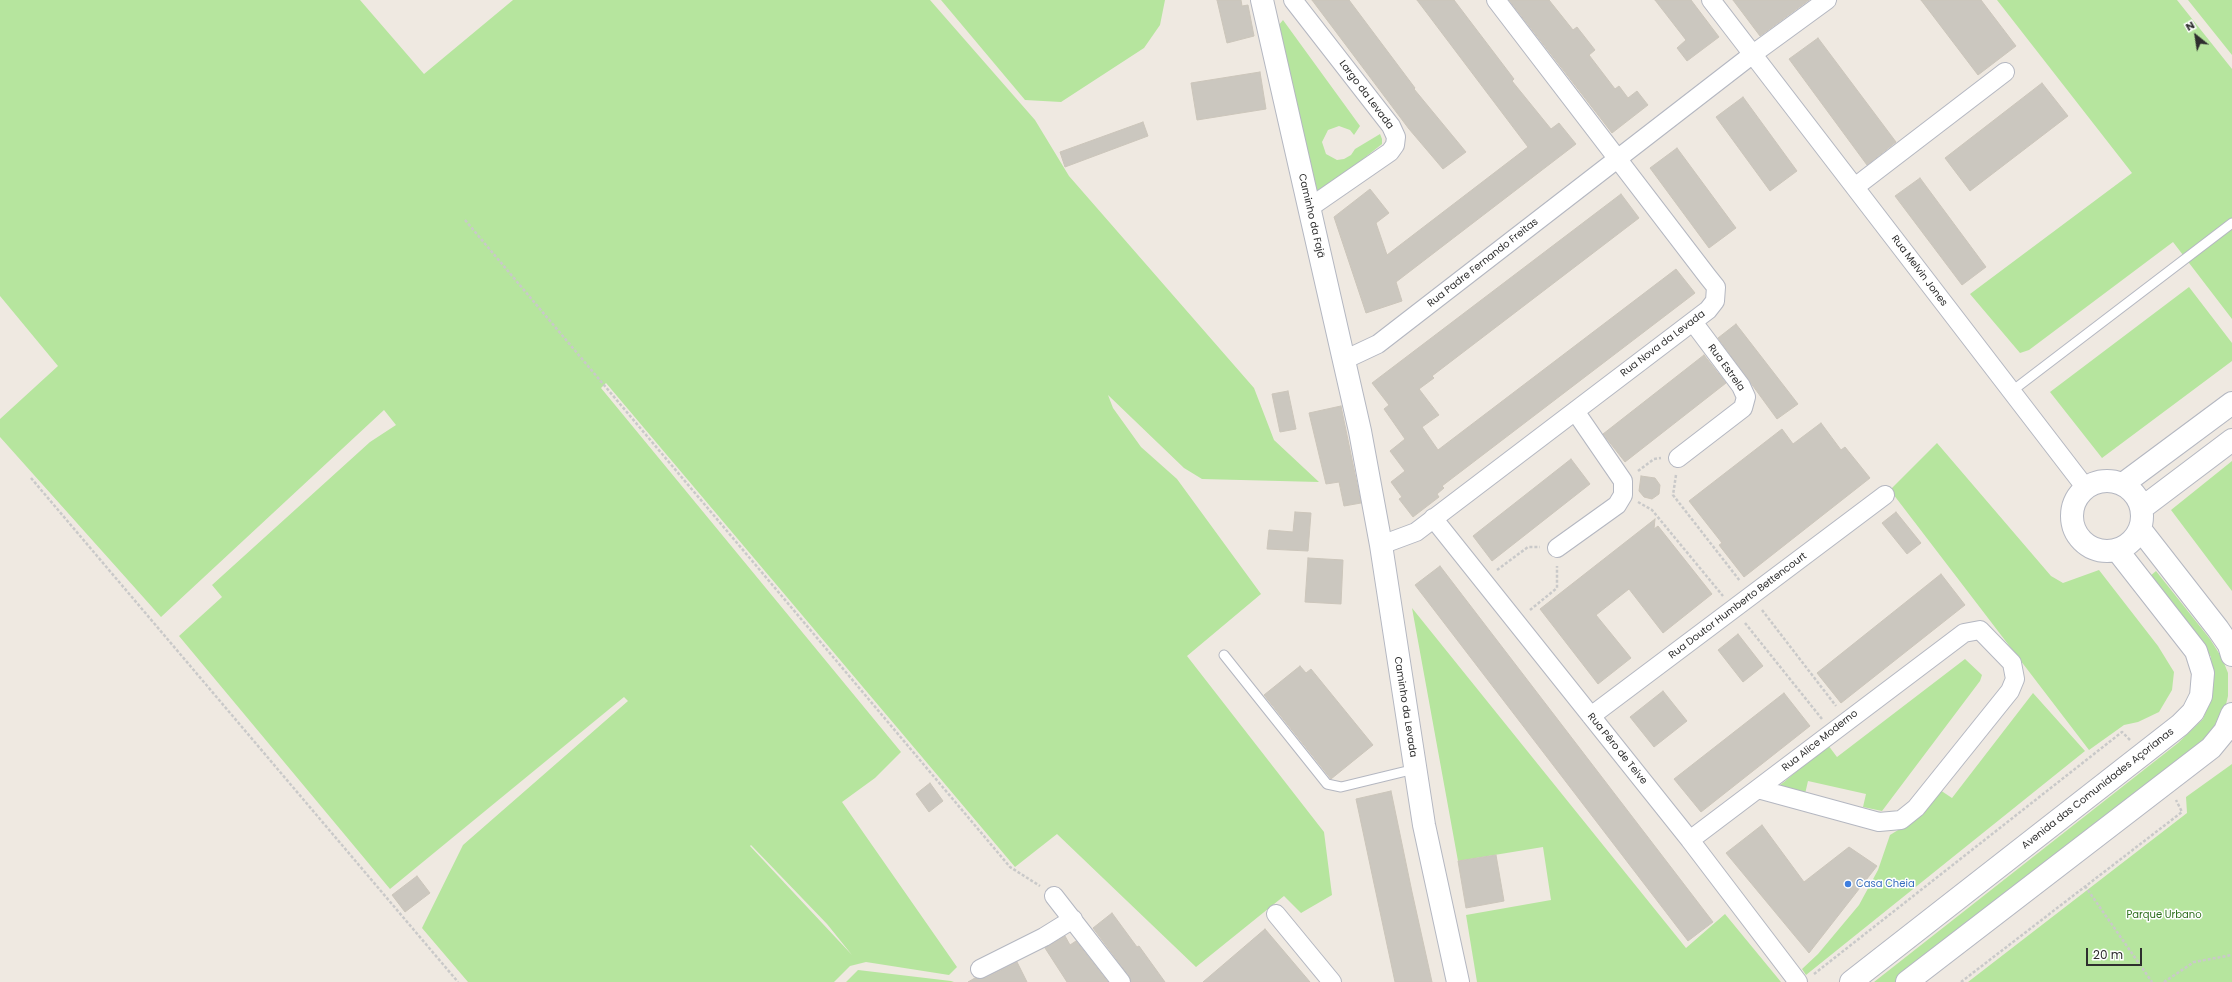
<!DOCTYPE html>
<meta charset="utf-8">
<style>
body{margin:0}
#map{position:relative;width:2232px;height:982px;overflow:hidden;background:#efe9e1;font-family:Poppins,sans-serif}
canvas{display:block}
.north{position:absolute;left:2176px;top:16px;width:40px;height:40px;-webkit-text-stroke:3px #fff;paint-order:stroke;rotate:330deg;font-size:11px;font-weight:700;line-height:16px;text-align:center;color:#2e2e2e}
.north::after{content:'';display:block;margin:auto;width:14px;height:18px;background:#2e2e2e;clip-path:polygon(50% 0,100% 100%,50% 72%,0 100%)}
.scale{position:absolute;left:2086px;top:948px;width:56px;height:18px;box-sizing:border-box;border:2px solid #2e2e2e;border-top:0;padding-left:5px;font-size:12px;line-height:14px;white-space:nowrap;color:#2e2e2e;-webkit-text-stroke:3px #fff;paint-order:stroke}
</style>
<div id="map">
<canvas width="2232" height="982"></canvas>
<div class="north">N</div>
<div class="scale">20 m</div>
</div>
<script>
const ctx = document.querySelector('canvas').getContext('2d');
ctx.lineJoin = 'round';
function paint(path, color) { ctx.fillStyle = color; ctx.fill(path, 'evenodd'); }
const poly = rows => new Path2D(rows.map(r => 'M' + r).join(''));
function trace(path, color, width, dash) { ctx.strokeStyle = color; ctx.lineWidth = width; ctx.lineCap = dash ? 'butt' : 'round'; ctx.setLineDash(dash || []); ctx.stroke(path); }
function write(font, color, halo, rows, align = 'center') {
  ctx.font = font + ' Poppins,sans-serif'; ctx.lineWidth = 3; ctx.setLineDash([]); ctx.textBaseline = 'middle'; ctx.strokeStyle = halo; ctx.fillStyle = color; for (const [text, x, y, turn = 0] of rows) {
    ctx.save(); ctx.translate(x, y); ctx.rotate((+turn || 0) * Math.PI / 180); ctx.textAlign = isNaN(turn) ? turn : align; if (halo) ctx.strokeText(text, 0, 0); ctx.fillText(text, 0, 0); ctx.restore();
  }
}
const green = poly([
 [0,0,360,0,424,74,513,0,930,0,1035,120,1069,176,1254,388,1274,440,1319,482,1202,479,1184,468,1108,395,1113,408,1141,447,1177,479,1261,594,1187,656,1324,832,1332,895,1301,913,1284,896,1196,967,1057,834,1015,867,606,383,601,388,901,752,875,778,842,802,957,967,949,975,866,962,850,966,834,982,468,982,422,928,463,845,628,701,624,697,390,889,179,636,222,597,212,585,370,442,396,425,384,410,161,617,0,437,0,419,58,366,0,296],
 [751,845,827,924,852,955,750,846],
 [941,0,1165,0,1160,25,1144,48,1061,102,1025,100],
 [1997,0,2177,0,2232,69,2232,319,2173,242,2029,350,2020,353,1970,294,2132,173],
 [2188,0,2232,0,2232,55],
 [1283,20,1360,126,1354,135,1350,130,1339,126,1328,130,1322,142,1326,154,1337,160,1344,159,1351,155,1355,149,1380,134,1382,139,1382,144,1320,193,1317,190,1278,26],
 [2189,287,2232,343,2232,361,2102,458,2050,392],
 [1937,443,2051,576,2063,583,2099,570,2158,646,2174,672,2172,690,2159,712,2138,722,2124,725,2089,750,1890,490],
 [2232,461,2232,591,2171,510],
 [2156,571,2210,639,2222,658,2228,673,2228,696,2223,717,2211,735,1897,982,1874,982,2178,743,2203,719,2212,695,2211,657,2188,622,2149,577],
 [1412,608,1686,948,1725,914,1781,982,1477,982,1466,915,1551,900,1543,847,1458,861],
 [1965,659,1982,675,1980,681,1882,811,1863,807,1866,794,1808,781,1805,794,1783,789,1780,785,1784,782,1828,745,1837,757],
 [2033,693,2085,751,1806,975,1802,969,1818,954,1859,905,1878,870,1890,835,1916,819,1940,790,1952,798],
 [2232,764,2232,982,1968,982,2187,813,2186,797],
 [858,970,951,981,954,982,846,982]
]);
const building = poly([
 [1217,0,1241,0,1242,6,1248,5,1254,36,1227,43,1217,0],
 [1312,0,1349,0,1415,88,1414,89,1466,152,1443,169,1409,129,1312,0],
 [1417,0,1454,0,1514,79,1512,81,1551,129,1559,123,1576,144,1396,282,1402,301,1366,313,1334,217,1370,189,1389,213,1376,223,1387,255,1528,147,1417,0],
 [1509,0,1549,0,1573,30,1577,27,1595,50,1589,55,1615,89,1619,86,1628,98,1637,91,1648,105,1612,133,1509,0],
 [1655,0,1691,0,1719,37,1687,61,1677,48,1686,40,1655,0],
 [1733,0,1809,0,1760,36,1733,0],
 [1921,0,1981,0,2016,46,1978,75,1921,0],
 [1818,38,1896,142,1867,165,1789,59,1818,38],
 [1260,72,1266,109,1197,120,1191,83,1260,72],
 [2042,83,2068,116,1970,191,1945,158,2042,83],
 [1743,97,1797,171,1770,191,1716,117,1743,97],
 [1143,122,1148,136,1065,167,1060,152,1143,122],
 [1677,148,1736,228,1709,248,1650,168,1677,148],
 [1920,178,1986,267,1962,285,1895,196,1920,178],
 [1621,194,1639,218,1432,376,1434,378,1419,389,1439,415,1422,427,1438,450,1676,269,1695,293,1442,486,1444,488,1437,494,1439,497,1413,517,1399,499,1402,497,1391,482,1405,471,1390,451,1405,439,1384,409,1389,405,1372,383,1621,194],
 [1736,324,1798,404,1777,419,1718,338,1736,324],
 [1704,355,1726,383,1625,462,1603,434,1704,355],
 [1288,391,1296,429,1280,432,1272,394,1288,391],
 [1341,406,1361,503,1344,506,1339,482,1326,484,1309,413,1341,406],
 [1821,423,1841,450,1845,447,1870,478,1744,577,1719,545,1722,543,1689,501,1782,429,1793,444,1821,423],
 [1571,459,1590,484,1492,561,1473,536,1571,459],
 [1641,476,1655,478,1660,485,1659,494,1652,499,1644,497,1639,491,1641,476],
 [1295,512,1311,513,1308,551,1267,549,1269,530,1293,532,1295,512],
 [1896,512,1921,543,1907,554,1882,523,1896,512],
 [1655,519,1654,529,1658,526,1712,594,1663,633,1629,589,1596,615,1631,658,1598,684,1540,609,1655,519],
 [1308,558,1343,560,1341,604,1305,602,1308,558],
 [1440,566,1713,922,1688,941,1415,585,1440,566],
 [1941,574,1965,605,1841,703,1817,673,1941,574],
 [1738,634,1763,666,1743,682,1718,650,1738,634],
 [1300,666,1306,673,1311,669,1373,745,1331,779,1264,695,1300,666],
 [1663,691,1687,721,1654,747,1630,717,1663,691],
 [1784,693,1810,726,1701,812,1674,779,1784,693],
 [930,783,943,801,929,812,916,794,930,783],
 [1391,791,1412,892,1432,982,1395,982,1356,799,1391,791],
 [1762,825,1804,882,1849,847,1877,866,1809,953,1726,853,1762,825],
 [1496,855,1504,901,1466,908,1458,861,1496,855],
 [417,876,430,893,405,912,392,895,417,876],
 [1112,913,1137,947,1139,946,1165,982,1131,982,1129,976,1093,928,1112,913],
 [1265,929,1310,982,1203,982,1265,929],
 [1065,936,1070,945,1076,941,1108,982,1067,982,1045,948,1065,936],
 [1017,962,1027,982,968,982,975,978,985,978,1017,962]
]);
const path = poly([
 [465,220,1010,867,1040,886],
 [1638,471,1654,459,1661,458],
 [1676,475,1673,495,1740,581],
 [31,478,458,982],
 [1638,502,1652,510,1723,596],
 [1497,570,1528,547,1540,547],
 [1530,610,1557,588,1557,566],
 [1762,610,1836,706],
 [1745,623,1822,719],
 [2085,886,2152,982],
 [1814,974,2122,732,2130,740],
 [1961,982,2182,812,2176,800],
 [2164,982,2194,962,2232,955]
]);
const service = poly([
 [2012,391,2232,223],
 [1224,655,1327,784,1341,787,1415,769]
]);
const minor = poly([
 [1293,0,1391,126,1396,137,1395,145,1390,152,1309,208],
 [1711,0,2085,487],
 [1855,187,2005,72],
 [1344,360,1378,344,1753,54,1827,0],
 [1678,458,1743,408,1746,397,1741,386,1693,322],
 [1433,518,1690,840,1798,982],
 [1381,545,1416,532,1708,310,1715,301,1716,287,1708,277,1496,0],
 [1557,548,1617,505,1623,495,1623,481,1575,411],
 [1591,716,1885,495],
 [1690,840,1964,633,1980,630,2012,663,2015,679,2010,691,1916,808,1901,820,1879,822,1758,789],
 [1054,896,1121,982],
 [1276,914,1332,982],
 [980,969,1044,937,1073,919]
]);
const tertiary = poly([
 [1262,0,1360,431,1381,545,1424,825,1458,982],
 '2072 516a35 35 0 1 1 70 0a35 35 0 1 1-70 0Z',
 [2123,484,2232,403],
 [2142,508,2232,440],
 [2140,529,2218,629,2229,645,2232,655],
 [1851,982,2180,725,2193,712,2201,696,2203,673,2196,651,2117,550],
 [1907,982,2211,748,2225,731,2232,714]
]);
const markers = [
 [1848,884,4,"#3f7fe0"]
];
const streetNames = [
 ["Largo da Levada",1366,95,53],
 ["Caminho da Fajã",1311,216,77],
 ["Rua Padre Fernando Freitas",1483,263,-38],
 ["Rua Melvin Jones",1919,271,53],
 ["Rua Nova da Levada",1663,344,-37],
 ["Rua Estrela",1726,368,54],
 ["Rua Doutor Humberto Bettencourt",1738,606,-37],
 ["Caminho da Levada",1405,707,81],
 ["Rua Alice Moderno",1820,741,-38],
 ["Rua Pêro de Teive",1617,749,51],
 ["Avenida das Comunidades Açorianas",2098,789,-38]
];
const shopNames = [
 ["Casa Cheia",1856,884]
];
const parkNames = [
 ["Parque Urbano",2164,915]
];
paint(green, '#b6e59e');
paint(building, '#cbc7bf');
trace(building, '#cbc5ba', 1);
trace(service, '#b4b7c1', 11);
trace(minor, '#b4b7c1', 20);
trace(tertiary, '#b4b7c1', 24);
trace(path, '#c9c9c9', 2.5, [3, 2]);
trace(service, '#fff', 9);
trace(minor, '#fff', 18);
trace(tertiary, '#fff', 22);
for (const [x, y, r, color] of markers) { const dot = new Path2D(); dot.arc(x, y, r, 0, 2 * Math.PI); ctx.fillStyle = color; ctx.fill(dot); trace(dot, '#fff', 1.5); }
write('10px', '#2e2e2e', '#fff', streetNames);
write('10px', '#366cbe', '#fff', shopNames, 'left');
write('10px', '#2c6e1b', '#fff', parkNames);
</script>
